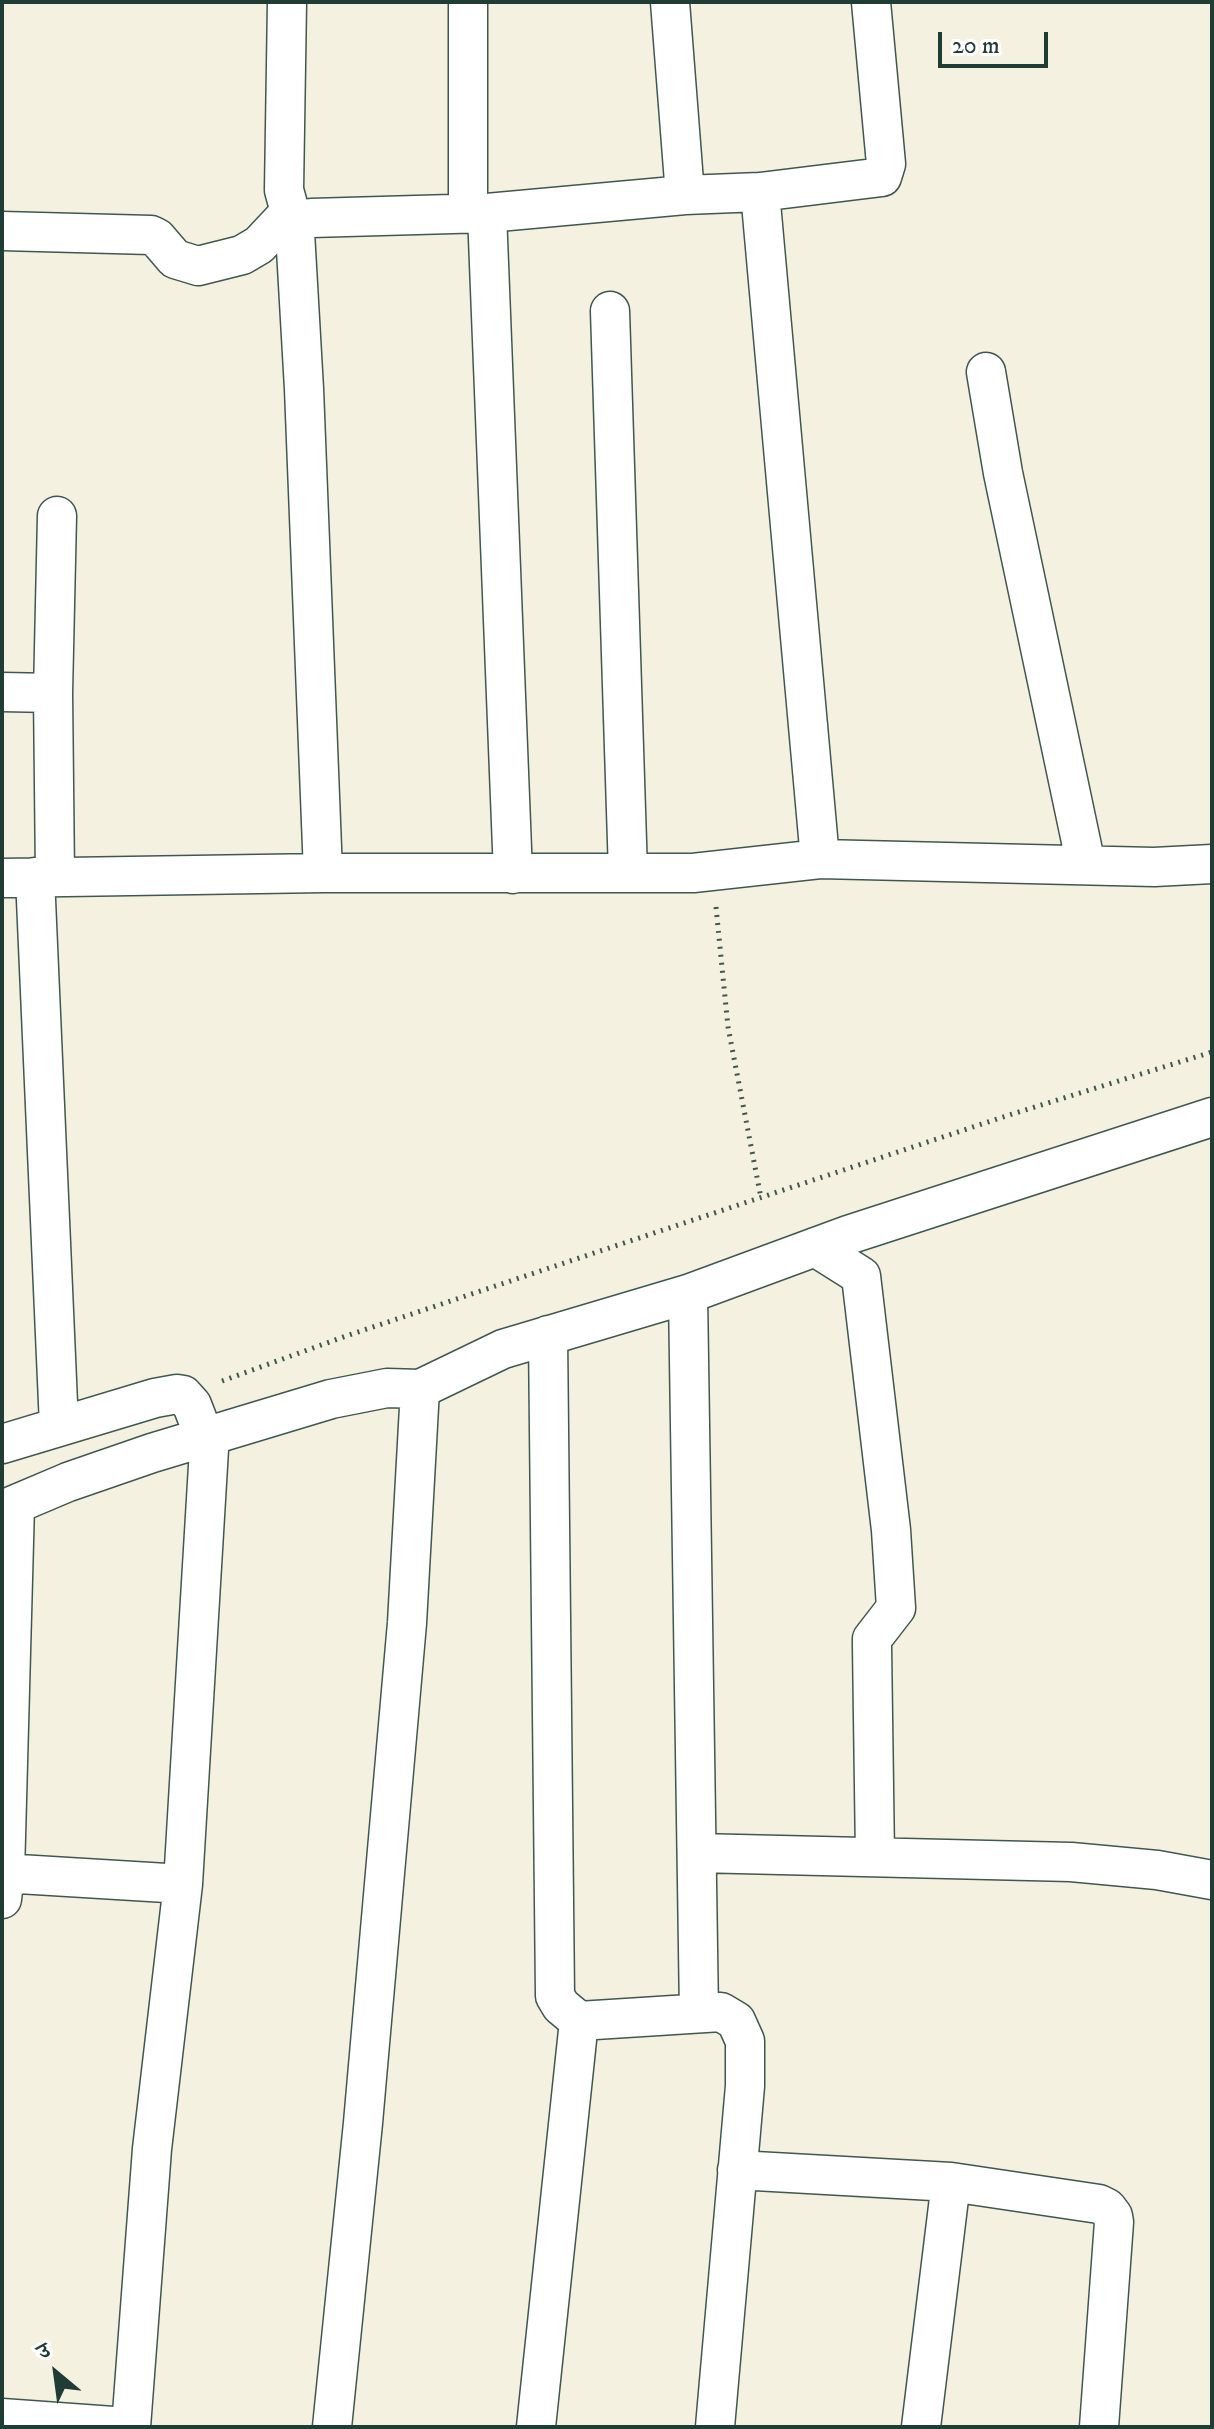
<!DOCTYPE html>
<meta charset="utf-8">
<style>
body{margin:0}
#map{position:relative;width:1214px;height:2429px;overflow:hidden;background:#f5f1e0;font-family:"IM FELL DW Pica","Noto Serif Devanagari",serif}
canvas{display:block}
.frame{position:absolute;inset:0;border:4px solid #1f3d34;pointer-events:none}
.north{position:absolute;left:16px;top:2333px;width:80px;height:80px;-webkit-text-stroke:6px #fff;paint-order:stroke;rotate:331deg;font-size:22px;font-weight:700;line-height:32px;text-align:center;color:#1f3d34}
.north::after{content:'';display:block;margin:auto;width:28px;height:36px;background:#1f3d34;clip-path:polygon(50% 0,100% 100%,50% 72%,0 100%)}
.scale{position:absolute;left:938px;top:32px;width:110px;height:36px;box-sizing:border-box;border:4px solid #1f3d34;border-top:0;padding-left:10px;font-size:24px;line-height:28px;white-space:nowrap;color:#1f3d34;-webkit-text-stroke:6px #fff;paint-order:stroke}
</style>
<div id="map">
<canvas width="1214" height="2429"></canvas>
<div class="frame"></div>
<div class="north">उ</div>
<div class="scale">20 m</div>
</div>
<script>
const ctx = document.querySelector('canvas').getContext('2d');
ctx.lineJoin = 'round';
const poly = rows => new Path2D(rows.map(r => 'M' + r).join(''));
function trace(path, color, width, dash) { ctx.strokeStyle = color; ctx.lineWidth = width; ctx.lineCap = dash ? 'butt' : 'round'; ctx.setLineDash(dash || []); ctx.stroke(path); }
const path = poly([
 [716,907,728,1027,761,1198],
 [222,1381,346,1336,624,1243,1009,1115,1212,1052]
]);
const minor = poly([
 [287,2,284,190,290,212,298,223],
 [468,2,468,213],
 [670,2,685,195],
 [760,192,820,859],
 [487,213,513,874],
 [2,231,151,235,157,238,175,259,198,266,242,255,259,245,290,212],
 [610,311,628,873],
 [986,372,1003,473,1086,865],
 [2,692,53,693,55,877],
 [53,693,57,516],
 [323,873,304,389,295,232,298,223,303,219,311,218,487,213,685,195,760,192,882,177,886,164,871,2],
 [35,877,59,1426],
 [2,878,323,873,693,873,820,859,1154,867,1212,864],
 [815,1247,861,1276,891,1530,896,1608,872,1639,872,1646,875,1857],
 [688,1294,699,2013],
 [548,1335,555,1996,561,2006,579,2021],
 [2,1444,155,1398,177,1394,183,1395,192,1405,209,1449,183,1884,152,2149,131,2427],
 [2,1510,68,1482,152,1453,331,1399,387,1388,420,1389,503,1349,688,1294,848,1235,1212,1117],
 [697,1853,1071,1862,1157,1870,1212,1880],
 [2,1873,183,1884],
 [2,1899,5,1873,15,1505],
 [737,2170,951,2182,1099,2204,1107,2208,1113,2216,1114,2222,1099,2427],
 [2,2418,127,2427],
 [332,2427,363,2123,407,1623,420,1389],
 [536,2427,579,2021,721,2012,736,2021,745,2041,745,2086,715,2427],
 [921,2427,951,2182]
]);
trace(minor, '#3f584e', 41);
trace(path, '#3f584e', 5, [2, 6]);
trace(minor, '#fff', 38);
</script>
